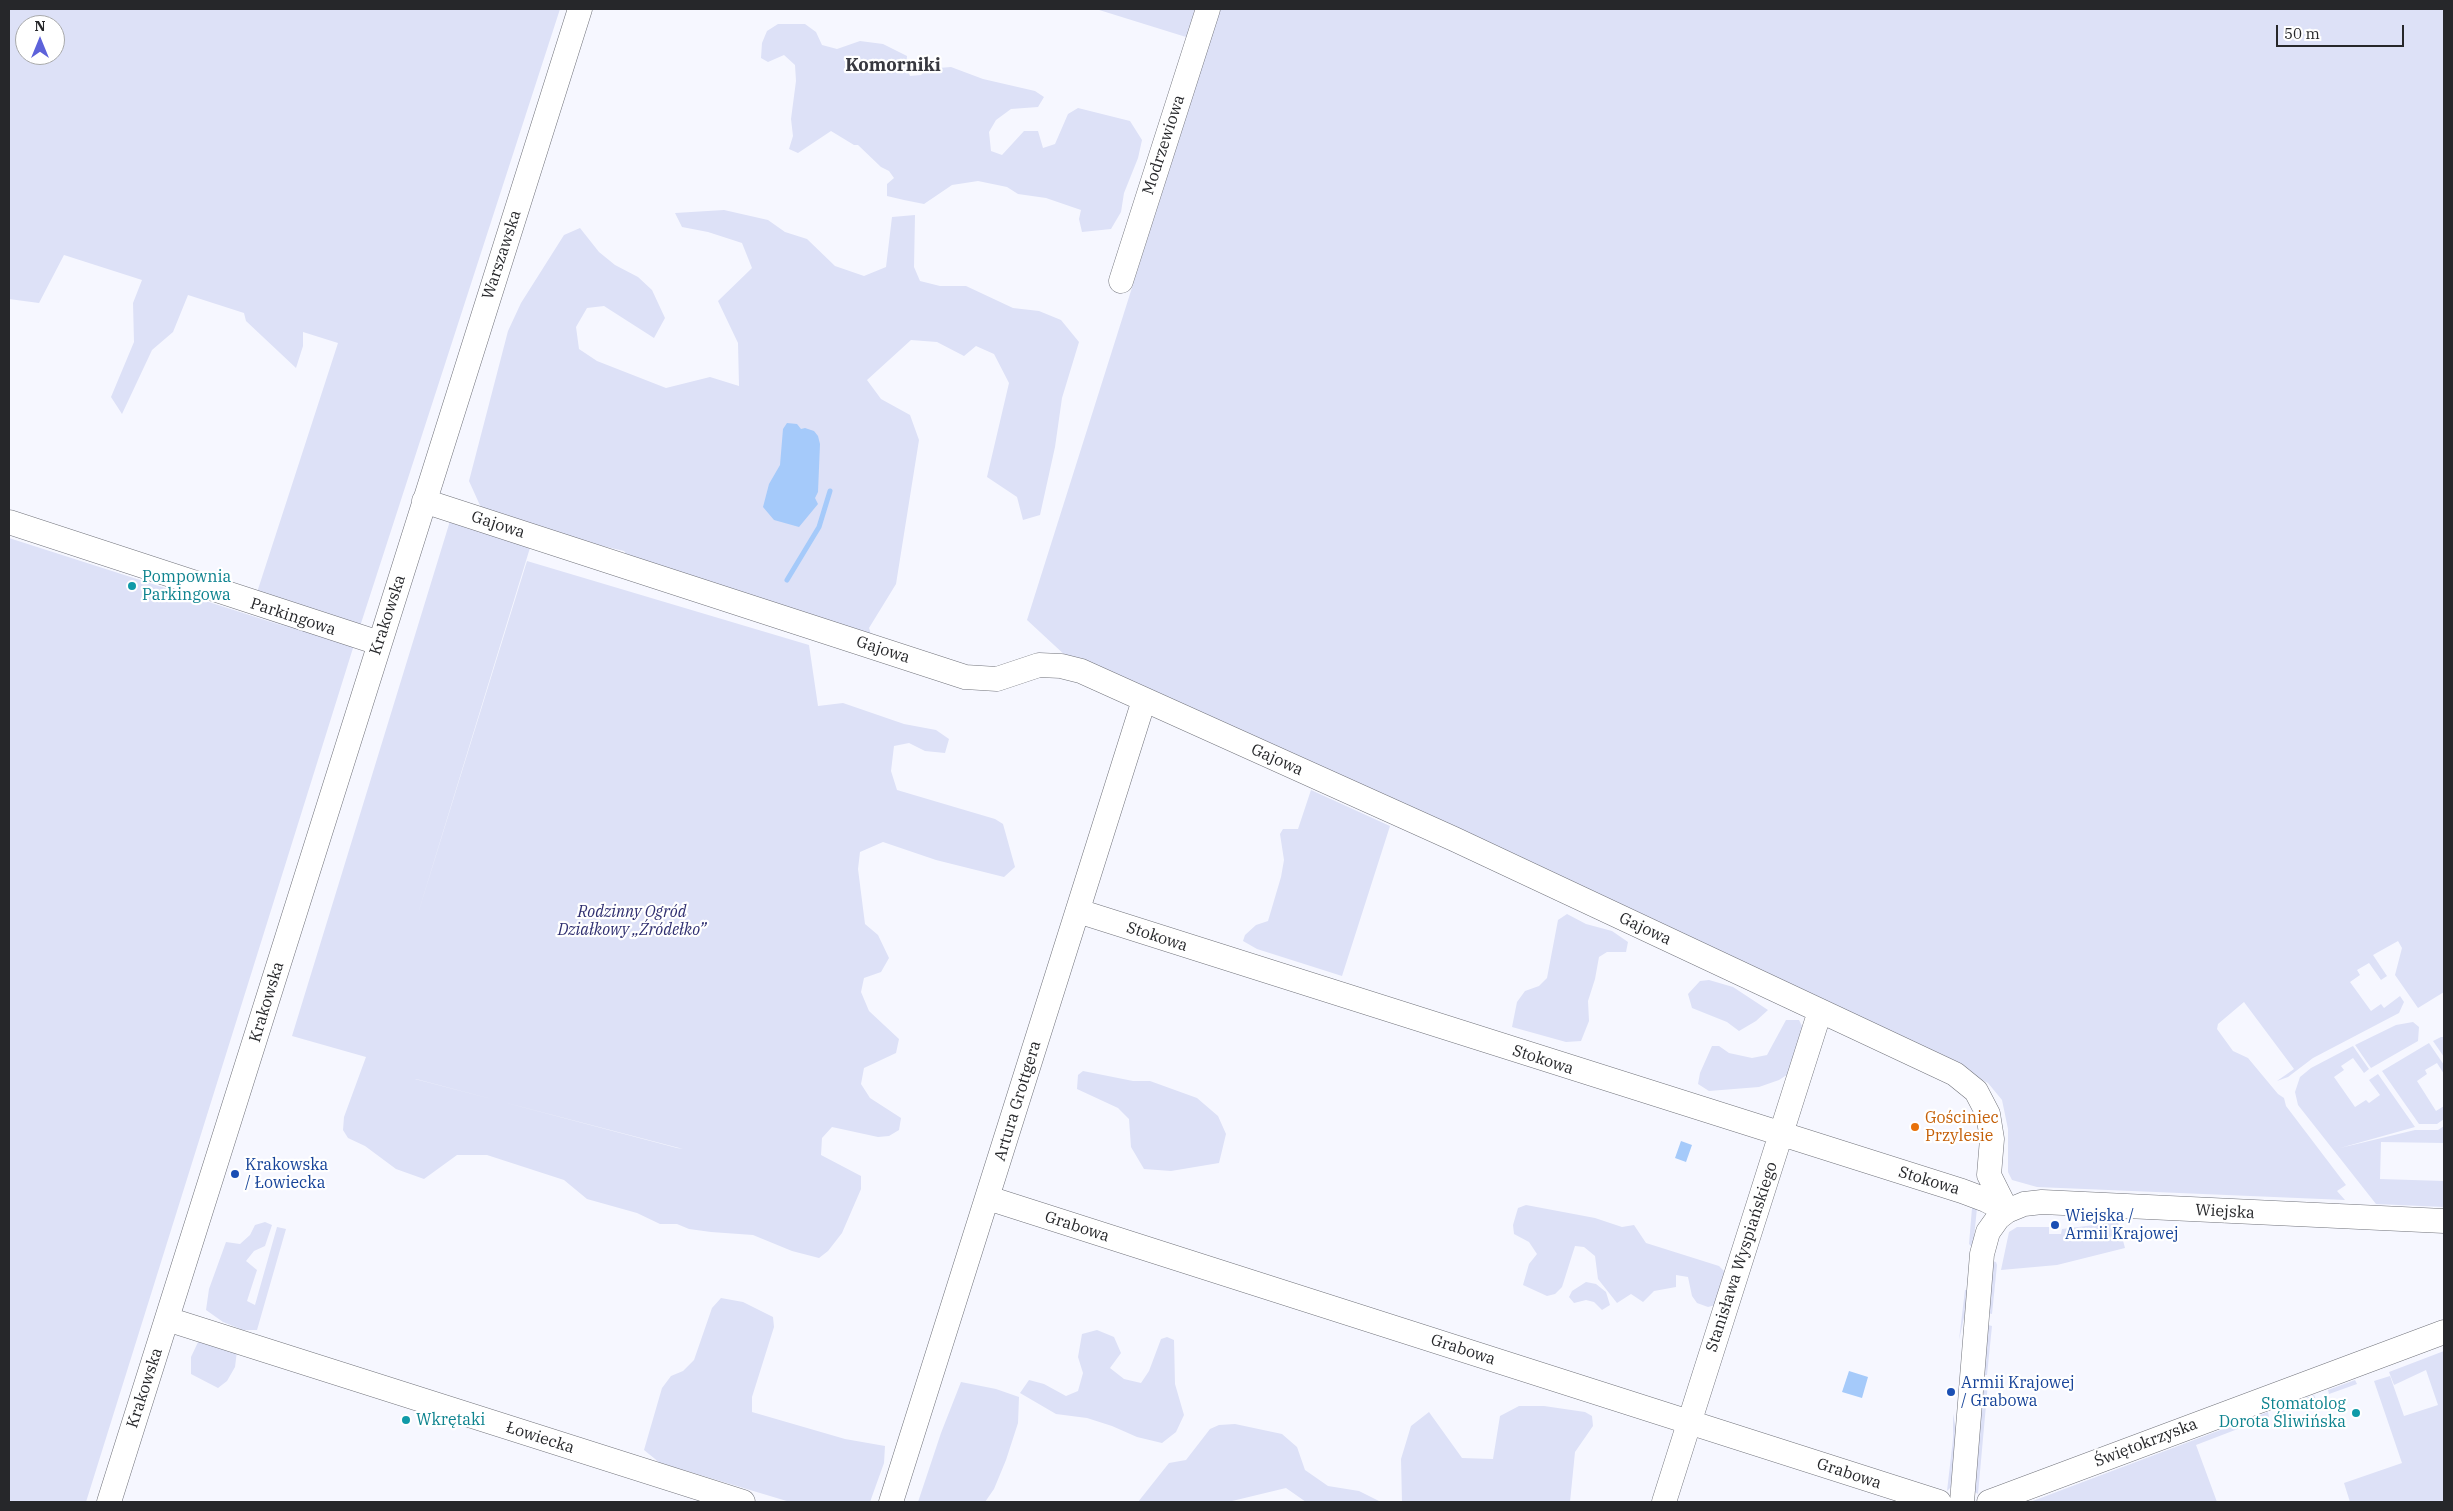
<!DOCTYPE html>
<meta charset="utf-8">
<style>
body{margin:0}
#map{position:relative;width:2453px;height:1511px;overflow:hidden;background:#f6f7ff;font-family:"IBM Plex Serif",serif}
canvas{display:block}
.frame{position:absolute;inset:0;border:10px solid #26272a;pointer-events:none}
.north{position:absolute;left:15px;top:15px;width:50px;height:50px;box-sizing:border-box;background:#fff;border:1px solid #a8a9aa;border-radius:50%;rotate:0deg;font-size:14px;font-weight:700;line-height:20px;text-align:center;color:#26272a}
.north::after{content:'';display:block;margin:auto;width:18px;height:22px;background:#5d62da;clip-path:polygon(50% 0,100% 100%,50% 72%,0 100%)}
.scale{position:absolute;left:2276px;top:25px;width:128px;height:22px;box-sizing:border-box;border:2px solid #26272a;border-top:0;padding-left:6px;font-size:15px;line-height:18px;white-space:nowrap;color:#26272a;-webkit-text-stroke:4px #fff;paint-order:stroke}
</style>
<div id="map">
<canvas width="2453" height="1511"></canvas>
<div class="frame"></div>
<div class="north">N</div>
<div class="scale">50 m</div>
</div>
<script>
const ctx = document.querySelector('canvas').getContext('2d');
ctx.lineJoin = 'round';
function paint(path, color) { ctx.fillStyle = color; ctx.fill(path, 'evenodd'); }
const poly = rows => new Path2D(rows.map(r => 'M' + r).join(''));
function trace(path, color, width, dash) { ctx.strokeStyle = color; ctx.lineWidth = width; ctx.lineCap = dash ? 'butt' : 'round'; ctx.setLineDash(dash || []); ctx.stroke(path); }
function write(font, color, halo, rows, align = 'center') {
  ctx.font = font + ' "IBM Plex Serif",serif'; ctx.lineWidth = 4.5; ctx.setLineDash([]); ctx.textBaseline = 'middle'; ctx.strokeStyle = halo; ctx.fillStyle = color; for (const [text, x, y, turn = 0] of rows) {
    ctx.save(); ctx.translate(x, y); ctx.rotate((+turn || 0) * Math.PI / 180); ctx.textAlign = isNaN(turn) ? turn : align; if (halo) ctx.strokeText(text, 0, 0); ctx.fillText(text, 0, 0); ctx.restore();
  }
}
const green = poly([
 [9,9,560,9,353,648,86,1502,9,1502,9,538,293,629,250,614,338,343,303,332,303,346,296,368,246,321,244,313,188,295,173,332,152,350,122,414,111,397,134,342,133,303,142,280,64,255,39,303,9,299],
 [25,25,55,25,55,55,25,55],
 [1096,9,1198,9,1186,37],
 [1220,9,2444,9,2444,992,2418,1008,2395,975,2402,948,2398,941,2373,955,2387,976,2381,980,2369,963,2357,970,2360,975,2350,982,2371,1011,2381,1004,2384,1008,2400,996,2404,1002,2399,1013,2313,1058,2288,1077,2277,1081,2294,1069,2244,1002,2218,1024,2217,1029,2233,1051,2248,1058,2278,1094,2284,1098,2286,1106,2346,1185,2337,1191,2345,1200,2037,1187,2012,1180,2008,1172,2008,1129,2002,1100,1988,1083,1949,1062,1081,670,1027,620],
 [778,24,805,24,816,32,822,45,837,49,860,41,883,44,907,56,906,67,910,76,921,75,927,69,951,67,983,79,1035,91,1044,97,1038,107,1011,109,996,120,989,132,991,151,1002,155,1024,131,1038,131,1043,148,1055,144,1068,114,1078,108,1130,121,1142,140,1138,158,1124,193,1121,212,1111,229,1082,232,1079,219,1081,210,1046,198,1018,194,1007,187,978,181,952,185,924,204,904,200,887,196,887,184,894,178,889,171,881,167,858,145,854,145,831,131,798,153,789,149,793,136,791,119,796,81,795,65,784,55,768,62,761,58,762,43,767,31],
 [724,210,768,220,785,232,807,239,835,266,864,276,886,267,892,217,915,215,914,267,920,281,940,286,966,286,1013,308,1039,311,1061,320,1079,342,1062,398,1055,447,1040,515,1023,520,1017,497,987,477,1009,383,994,354,976,346,964,356,937,342,911,340,867,380,881,399,910,415,919,440,896,584,869,628,873,640,628,557,624,551,564,537,483,512,469,481,508,331,521,303,564,235,580,228,599,252,615,265,638,277,652,290,665,318,654,338,604,306,587,308,576,327,579,349,597,361,666,388,710,377,739,386,738,343,718,301,752,268,742,243,708,232,682,227,675,213],
 [450,521,533,538,416,920,527,561,809,645,818,706,843,703,904,724,936,730,949,739,945,753,925,751,909,743,894,746,891,771,897,790,995,819,1003,824,1015,867,1004,877,936,860,883,842,860,852,858,869,865,924,878,935,889,958,881,972,864,978,861,992,869,1011,899,1039,896,1053,864,1068,861,1084,870,1098,901,1118,899,1130,889,1136,878,1137,832,1127,822,1138,821,1155,861,1176,861,1189,842,1233,828,1251,819,1258,792,1251,753,1235,711,1232,689,1229,677,1224,660,1224,637,1213,587,1199,564,1180,487,1155,457,1155,424,1179,396,1169,365,1146,348,1138,343,1130,344,1117,366,1057,292,1036],
 [416,1079,415,1079,683,1149,677,1148],
 [1311,790,1390,826,1342,976,1257,949,1243,941,1245,935,1256,925,1268,921,1281,877,1284,860,1280,834,1283,829,1298,829],
 [1567,914,1586,924,1612,931,1628,942,1626,952,1607,952,1599,957,1595,979,1588,1001,1589,1021,1581,1041,1566,1042,1512,1027,1517,1002,1525,991,1539,986,1547,978,1558,920],
 [1709,980,1733,987,1768,1010,1756,1021,1739,1031,1727,1022,1692,1008,1688,994,1700,981],
 [1786,1020,1799,1020,1805,1032,1796,1069,1779,1080,1759,1087,1709,1091,1698,1084,1700,1073,1712,1046,1719,1046,1729,1053,1752,1058,1767,1055],
 [2413,1022,2419,1027,2418,1041,2371,1068,2355,1045,2396,1025],
 [2441,1037,2444,1037,2444,1057,2433,1041],
 [2429,1043,2444,1065,2444,1074,2437,1063,2425,1070,2427,1074,2417,1081,2436,1111,2444,1106,2444,1119,2437,1124,2419,1124,2382,1071],
 [2353,1046,2369,1069,2364,1073,2353,1058,2341,1066,2344,1070,2334,1077,2355,1107,2366,1100,2369,1103,2380,1095,2369,1080,2378,1074,2415,1127,2340,1148,2415,1130,2438,1130,2444,1126,2444,1143,2381,1142,2380,1179,2444,1181,2444,1207,2376,1204,2298,1105,2295,1092,2300,1077,2311,1068],
 [1083,1071,1133,1081,1150,1081,1197,1098,1218,1116,1226,1134,1219,1163,1171,1171,1144,1169,1131,1147,1129,1119,1118,1108,1077,1089,1078,1075],
 [1526,1205,1595,1218,1622,1227,1634,1225,1646,1243,1719,1266,1726,1273,1719,1304,1708,1307,1697,1303,1692,1296,1688,1277,1676,1275,1676,1287,1654,1291,1643,1302,1631,1294,1617,1303,1598,1279,1595,1256,1584,1247,1575,1246,1562,1287,1555,1294,1547,1296,1523,1285,1529,1264,1537,1254,1529,1242,1514,1234,1513,1225,1518,1208],
 [1969,1206,1977,1208,1973,1248,1969,1244,1972,1208],
 [265,1222,272,1225,265,1246,254,1251,246,1261,257,1270,247,1301,255,1305,277,1227,286,1229,257,1330,243,1330,223,1322,206,1310,209,1289,226,1242,240,1244,250,1235,255,1225],
 [2118,1222,2125,1248,2057,1265,2001,1270,2009,1232,2017,1227,2049,1227,2049,1234,2061,1234,2062,1229],
 [1992,1261,1996,1262,1997,1265,1992,1314,1988,1313],
 [1586,1282,1596,1284,1606,1292,1610,1305,1602,1310,1594,1302,1586,1300,1574,1303,1569,1297,1572,1291],
 [1965,1290,1968,1290,1969,1295,1959,1340],
 [721,1298,743,1302,773,1317,774,1327,752,1397,752,1412,845,1439,885,1446,884,1463,870,1502,790,1502,660,1463,644,1450,662,1388,671,1376,683,1371,694,1360,712,1308],
 [1988,1325,1992,1326,1987,1375,1984,1375,1982,1373],
 [1097,1330,1114,1337,1121,1353,1110,1368,1124,1379,1141,1383,1149,1371,1161,1339,1167,1337,1174,1340,1175,1384,1184,1415,1176,1432,1162,1443,1137,1437,1112,1426,1087,1418,1056,1414,1020,1393,1029,1380,1044,1384,1066,1396,1078,1391,1083,1373,1078,1357,1082,1334],
 [199,1340,237,1351,235,1367,227,1381,218,1388,191,1374,191,1357],
 [2444,1351,2444,1502,2350,1502,2344,1483,2402,1463,2374,1381,2390,1376,2404,1416,2438,1405,2426,1370,2394,1385,2389,1372],
 [2355,1380,2357,1384,2329,1394,2328,1390],
 [961,1382,996,1389,1019,1397,1018,1423,1006,1460,994,1489,985,1502,918,1502,941,1433],
 [1983,1383,1988,1383,1978,1494,1973,1491],
 [2314,1395,2316,1400,2279,1413,2277,1409],
 [1519,1406,1544,1406,1585,1412,1592,1416,1593,1426,1575,1452,1570,1502,1402,1502,1401,1459,1411,1426,1429,1412,1462,1458,1493,1459,1500,1416],
 [2268,1412,2269,1417,2196,1445,2217,1502,2030,1502],
 [1953,1414,1957,1434,1952,1486,1947,1491,1953,1439],
 [1235,1424,1282,1434,1297,1447,1305,1470,1328,1486,1359,1491,1381,1502,1306,1502,1286,1488,1228,1502,1138,1502,1169,1463,1186,1460,1210,1429,1219,1425]
]);
const water = poly([
 [787,423,797,424,801,429,805,428,814,431,818,436,820,444,818,492,815,498,818,504,799,527,774,520,763,507,769,484,780,465,783,429],
 [1681,1141,1692,1145,1686,1162,1675,1158],
 [1849,1371,1868,1377,1862,1398,1842,1392]
]);
const stream = poly([
 [787,580,819,527,830,491]
]);
const minor = poly([
 [1121,281,1208,9],
 [424,501,965,677,997,679,1039,665,1061,666,1081,671,1454,839,1955,1074,1976,1091,1988,1114,1992,1139,1989,1175,2007,1211],
 [9,522,379,643],
 [1078,911,1962,1191,1986,1200,2007,1211],
 [988,1198,1939,1502],
 [167,1319,743,1502],
 [109,1502,580,9],
 [891,1502,1144,700],
 [1664,1502,1820,1011],
 [1962,1502,1982,1254,1988,1232,1998,1218,2007,1211,2024,1204,2042,1202,2444,1221],
 [1989,1502,2444,1332]
]);
const markers = [
 [132,586,5,"#0f9aa8"],
 [1915,1127,5,"#e8710a"],
 [235,1174,5,"#1a4fb4"],
 [2055,1225,5,"#1a4fb4"],
 [1951,1392,5,"#1a4fb4"],
 [2356,1413,5,"#0f9aa8"],
 [406,1420,5,"#0f9aa8"]
];
const streetNames = [
 ["Modrzewiowa",1164,145,-72],
 ["Warszawska",502,255,-72],
 ["Gajowa",498,525,18],
 ["Krakowska",388,615,-72],
 ["Parkingowa",293,617,18],
 ["Gajowa",883,650,18],
 ["Gajowa",1277,760,24],
 ["Gajowa",1645,929,25],
 ["Stokowa",1157,937,18],
 ["Krakowska",267,1002,-73],
 ["Stokowa",1543,1060,18],
 ["Artura Grottgera",1018,1101,-73],
 ["Stokowa",1929,1181,17],
 ["Wiejska",2225,1212,3],
 ["Grabowa",1077,1227,18],
 ["Stanisława Wyspiańskiego",1742,1257,-72],
 ["Grabowa",1463,1350,18],
 ["Krakowska",145,1388,-72],
 ["Łowiecka",540,1438,18],
 ["Świętokrzyska",2146,1443,-21],
 ["Grabowa",1849,1474,18]
];
const cultureNames = [
 ["Pompownia",142,577],
 ["Parkingowa",142,595],
 ["Stomatolog",2346,1404,"right"],
 ["Dorota Śliwińska",2346,1422,"right"],
 ["Wkrętaki",416,1420]
];
const parkNames = [
 ["Rodzinny Ogród",632,912],
 ["Działkowy „Źródełko”",632,930]
];
const foodNames = [
 ["Gościniec",1925,1118],
 ["Przylesie",1925,1136]
];
const transitNames = [
 ["Krakowska",245,1165],
 ["/ Łowiecka",245,1183],
 ["Wiejska /",2065,1216],
 ["Armii Krajowej",2065,1234],
 ["Armii Krajowej",1961,1383],
 ["/ Grabowa",1961,1401]
];
const neighbourhoodNames = [
 ["Komorniki",893,66]
];
paint(green, '#dde1f7');
paint(water, '#a5cafa');
trace(stream, '#a5cafa', 5);
trace(minor, '#71737b', 25);
trace(minor, '#fff', 24);
for (const [x, y, r, color] of markers) { const dot = new Path2D(); dot.arc(x, y, r, 0, 2 * Math.PI); ctx.fillStyle = color; ctx.fill(dot); trace(dot, '#fff', 2); }
write('16px', '#26272a', '#fff', streetNames);
write('16px', '#0d838f', '#fff', cultureNames, 'left');
write('italic 16px', '#2f2f70', '#fff', parkNames);
write('16px', '#c56008', '#fff', foodNames, 'left');
write('16px', '#164399', '#fff', transitNames, 'left');
write('bold 18px', '#37383f', '#fff', neighbourhoodNames);
</script>
